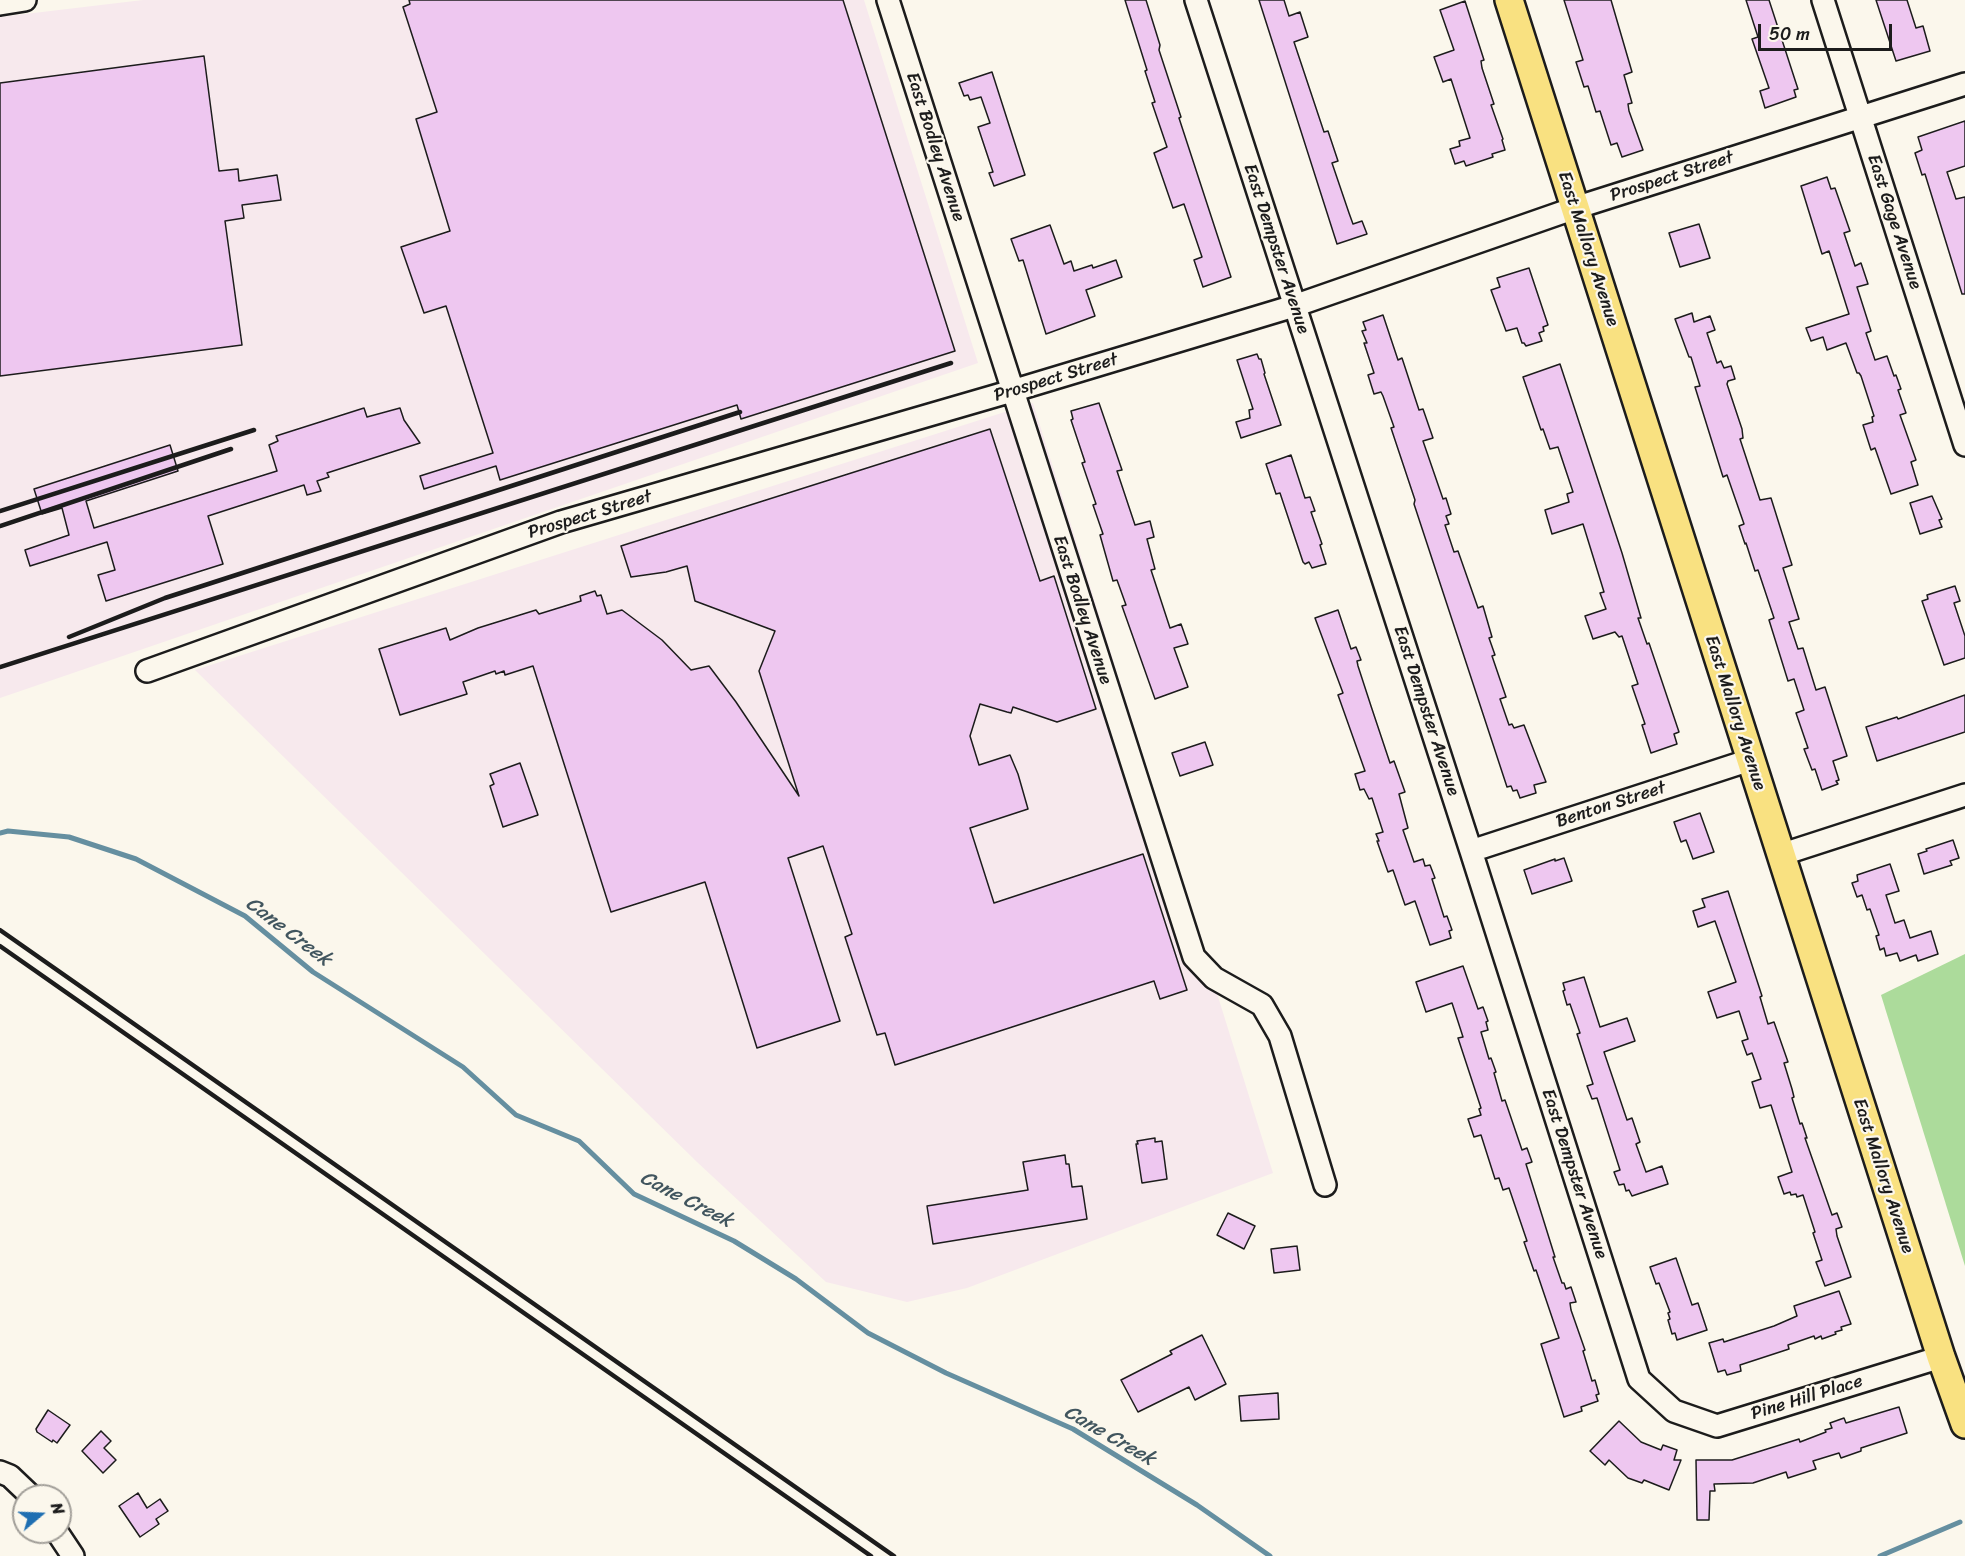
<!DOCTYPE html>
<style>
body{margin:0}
#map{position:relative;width:1965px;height:1556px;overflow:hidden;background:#fbf7ec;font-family:Sriracha,sans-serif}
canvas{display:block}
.north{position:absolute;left:12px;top:1484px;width:60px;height:60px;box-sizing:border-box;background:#fbf7ec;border:2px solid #a29f99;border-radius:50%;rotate:71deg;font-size:16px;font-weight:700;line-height:24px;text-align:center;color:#1c1c1c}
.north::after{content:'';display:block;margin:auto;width:21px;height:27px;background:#1f6fb2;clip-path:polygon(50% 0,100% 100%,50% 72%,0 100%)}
.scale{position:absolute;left:1758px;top:24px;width:134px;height:27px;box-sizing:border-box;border:3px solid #1c1c1c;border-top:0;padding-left:8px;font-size:18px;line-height:21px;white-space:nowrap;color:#1c1c1c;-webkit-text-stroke:4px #fbf7ec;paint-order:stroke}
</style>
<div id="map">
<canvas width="1965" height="1556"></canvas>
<div class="north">N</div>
<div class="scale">50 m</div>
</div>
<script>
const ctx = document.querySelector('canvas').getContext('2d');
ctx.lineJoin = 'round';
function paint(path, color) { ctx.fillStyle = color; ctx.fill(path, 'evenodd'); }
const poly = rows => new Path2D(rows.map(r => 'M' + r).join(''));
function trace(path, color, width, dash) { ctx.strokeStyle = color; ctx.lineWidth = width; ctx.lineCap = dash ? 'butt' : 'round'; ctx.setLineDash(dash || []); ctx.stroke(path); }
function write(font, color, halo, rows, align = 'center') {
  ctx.font = font + ' Sriracha,sans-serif'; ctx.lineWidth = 4.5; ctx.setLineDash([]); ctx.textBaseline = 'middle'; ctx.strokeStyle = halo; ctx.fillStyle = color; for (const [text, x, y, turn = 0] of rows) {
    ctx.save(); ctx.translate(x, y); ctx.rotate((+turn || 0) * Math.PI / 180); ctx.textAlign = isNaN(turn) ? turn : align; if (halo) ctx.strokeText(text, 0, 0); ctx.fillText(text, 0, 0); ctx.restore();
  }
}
const built = poly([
 [143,0,864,0,978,363,0,698,0,17],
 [1033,403,1273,1173,967,1288,907,1302,826,1282,697,1162,195,670]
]);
const green = poly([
 [1965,954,1965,1266,1881,995]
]);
const stream = poly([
 [0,833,8,831,69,837,136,859,245,916,313,972,463,1067,516,1115,579,1141,634,1194,734,1241,796,1279,868,1333,946,1373,1073,1429,1197,1505,1270,1556],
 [1880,1556,1960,1522]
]);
const building = poly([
 [409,0,843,0,955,351,741,419,737,405,500,480,496,466,424,489,420,476,493,453,446,306,424,313,401,247,450,231,416,119,437,112,403,7,410,4,409,0],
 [1125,0,1146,0,1160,45,1159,50,1181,117,1179,118,1231,277,1203,287,1194,260,1202,257,1184,204,1173,208,1154,153,1167,147,1152,103,1155,102,1145,71,1147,70,1125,0],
 [1259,0,1284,0,1289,16,1300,12,1308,37,1294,42,1324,132,1328,131,1338,161,1332,163,1349,213,1353,224,1362,221,1367,234,1337,244,1259,0],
 [1564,0,1611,0,1632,72,1624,75,1632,103,1628,104,1629,111,1643,150,1622,157,1617,143,1611,145,1600,111,1596,112,1588,86,1584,87,1576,62,1583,60,1564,0],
 [1746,0,1769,0,1796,83,1798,89,1794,90,1796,97,1765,108,1760,91,1769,88,1752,39,1758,37,1746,0],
 [1876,0,1907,0,1916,28,1923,26,1930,51,1896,61,1876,0],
 [1465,1,1484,60,1481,61,1482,68,1494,104,1491,105,1503,139,1502,140,1505,150,1492,154,1493,157,1466,166,1464,161,1455,164,1450,149,1460,146,1459,141,1470,138,1451,79,1443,82,1434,57,1454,50,1440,10,1465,1],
 [204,56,219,171,238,169,239,181,277,175,281,200,242,205,244,218,225,221,242,345,0,376,0,83,204,56],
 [992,72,1025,175,994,186,989,173,993,172,978,127,990,123,981,97,970,100,968,95,964,96,959,83,992,72],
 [1965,121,1965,166,1947,172,1956,199,1965,197,1965,294,1962,294,1925,174,1922,175,1915,153,1922,150,1918,137,1965,121],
 [1827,177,1831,189,1835,188,1850,231,1844,233,1855,266,1861,263,1868,284,1857,287,1871,331,1866,333,1875,360,1887,356,1894,376,1896,375,1901,389,1898,390,1906,413,1900,415,1916,460,1911,462,1918,485,1891,494,1875,448,1871,450,1863,425,1873,422,1872,417,1874,416,1861,376,1859,373,1857,373,1846,343,1827,350,1823,337,1811,341,1806,328,1849,314,1829,251,1822,254,1801,186,1827,177],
 [1699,224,1710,258,1680,267,1669,233,1699,224],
 [1050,225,1064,264,1071,261,1074,271,1092,265,1093,268,1116,260,1122,277,1086,290,1095,316,1046,334,1023,260,1019,261,1011,239,1050,225],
 [1529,268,1548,325,1543,327,1544,331,1539,333,1542,341,1526,346,1524,343,1522,343,1517,328,1506,331,1491,290,1500,287,1497,278,1529,268],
 [1692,313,1694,322,1710,316,1715,330,1707,333,1717,363,1721,361,1724,368,1731,366,1735,379,1728,381,1727,384,1742,429,1743,438,1740,439,1760,500,1771,498,1792,565,1783,568,1799,619,1789,622,1798,649,1803,648,1816,690,1825,687,1847,756,1833,761,1839,780,1836,781,1838,784,1822,790,1815,769,1812,770,1804,749,1808,748,1796,713,1804,710,1794,679,1788,681,1769,620,1774,618,1758,570,1755,571,1746,543,1745,544,1739,526,1744,524,1727,475,1723,477,1695,387,1700,386,1691,357,1689,357,1675,319,1692,313],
 [1383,315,1398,360,1402,358,1419,410,1423,409,1433,438,1423,441,1443,499,1446,498,1451,514,1446,516,1449,524,1445,525,1454,552,1458,551,1478,608,1483,606,1492,637,1489,638,1495,655,1492,656,1506,697,1500,699,1509,725,1512,724,1514,728,1524,725,1546,782,1534,785,1536,793,1520,798,1517,790,1513,791,1511,786,1507,787,1414,504,1415,500,1391,428,1394,427,1383,396,1381,392,1374,394,1368,375,1374,373,1364,343,1367,343,1362,331,1366,330,1363,322,1383,315],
 [1257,354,1259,359,1261,359,1265,373,1264,374,1281,425,1241,438,1236,422,1250,418,1249,410,1253,409,1237,360,1257,354],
 [1560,364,1622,553,1641,618,1638,618,1647,644,1649,643,1679,732,1674,734,1677,744,1651,753,1642,725,1645,724,1632,686,1638,684,1622,636,1619,637,1615,632,1593,639,1585,616,1606,609,1600,593,1604,592,1583,524,1552,534,1545,510,1569,502,1567,494,1573,492,1558,447,1550,449,1543,429,1541,430,1523,377,1560,364],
 [1099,403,1122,470,1117,471,1135,525,1150,521,1154,537,1147,539,1155,569,1151,570,1170,628,1181,624,1188,644,1174,648,1188,687,1155,699,1122,606,1126,605,1117,580,1113,581,1100,535,1103,534,1093,505,1096,504,1082,463,1085,462,1071,420,1073,419,1071,411,1099,403],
 [364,408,367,417,400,408,404,420,420,443,327,473,329,477,317,481,321,491,307,495,304,485,208,516,223,564,106,601,98,575,115,570,107,542,30,566,25,550,69,535,62,508,42,514,34,489,170,445,178,471,86,501,94,528,277,471,269,445,278,441,276,436,364,408],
 [990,429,1040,581,1054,576,1096,709,1057,722,1013,707,1011,713,1007,712,980,704,970,736,979,765,1010,755,1018,774,1028,809,970,828,994,903,1143,854,1187,990,1160,999,1154,981,895,1065,885,1033,877,1035,845,937,852,934,823,846,788,858,840,1021,757,1048,705,882,611,912,533,666,505,675,504,671,496,674,495,671,463,682,467,694,400,715,379,649,446,628,450,640,478,628,536,610,539,614,581,601,580,596,595,591,597,596,601,595,607,614,622,610,662,640,691,670,709,666,736,702,799,796,759,671,775,631,695,601,687,566,666,572,631,577,621,546,990,429],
 [1291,455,1305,498,1310,497,1315,511,1311,512,1322,544,1320,545,1326,564,1312,568,1309,562,1305,564,1303,562,1280,493,1276,494,1266,464,1291,455],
 [1932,496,1942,519,1939,520,1942,527,1920,534,1910,503,1932,496],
 [1955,586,1960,601,1954,603,1965,636,1965,658,1944,665,1922,601,1928,599,1927,595,1955,586],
 [1338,610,1351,649,1356,647,1361,660,1357,661,1358,666,1371,706,1390,763,1394,761,1405,792,1399,794,1408,828,1403,830,1414,862,1423,859,1425,866,1430,865,1435,878,1432,879,1444,917,1447,916,1452,930,1449,931,1451,938,1430,945,1415,901,1405,905,1393,870,1388,872,1377,841,1379,841,1376,834,1383,832,1372,798,1369,799,1364,789,1360,790,1355,774,1365,771,1338,695,1343,693,1315,618,1338,610],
 [1965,695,1965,732,1877,761,1866,727,1897,717,1898,719,1965,695],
 [1205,742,1213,765,1180,776,1172,753,1205,742],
 [520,763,538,815,503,827,490,786,494,784,490,774,520,763],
 [1700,813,1714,852,1693,859,1686,840,1681,842,1674,822,1700,813],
 [1953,840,1959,858,1950,861,1952,865,1924,874,1918,854,1927,851,1926,849,1953,840],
 [1564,858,1572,881,1532,894,1524,870,1555,859,1555,861,1564,858],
 [1890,864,1899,891,1886,895,1895,923,1904,920,1910,938,1931,931,1938,954,1918,961,1916,955,1900,961,1897,953,1886,956,1884,948,1880,950,1876,936,1879,935,1870,909,1867,910,1862,895,1857,897,1852,883,1858,881,1857,875,1890,864],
 [1728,891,1762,996,1760,997,1768,1024,1774,1022,1788,1062,1784,1063,1792,1089,1794,1097,1792,1098,1800,1124,1802,1123,1807,1138,1805,1138,1832,1215,1837,1213,1842,1227,1836,1229,1837,1236,1851,1277,1825,1286,1816,1262,1822,1260,1813,1233,1815,1232,1803,1195,1797,1197,1796,1194,1791,1195,1790,1192,1784,1194,1778,1177,1792,1172,1771,1105,1760,1108,1752,1082,1761,1079,1752,1053,1747,1055,1742,1041,1748,1039,1739,1011,1717,1018,1708,992,1736,982,1715,921,1698,927,1693,911,1705,907,1702,899,1728,891],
 [1463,966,1478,1009,1483,1007,1488,1021,1486,1022,1488,1030,1481,1032,1489,1059,1491,1058,1496,1072,1494,1073,1502,1101,1505,1100,1522,1150,1527,1148,1532,1162,1526,1164,1555,1257,1553,1257,1562,1283,1564,1283,1566,1289,1571,1287,1576,1302,1570,1303,1571,1310,1585,1350,1583,1351,1592,1381,1595,1380,1599,1394,1596,1395,1598,1401,1581,1407,1582,1411,1564,1417,1541,1344,1559,1338,1536,1270,1534,1271,1524,1242,1527,1241,1509,1188,1503,1190,1499,1178,1495,1179,1481,1135,1474,1137,1468,1119,1481,1115,1479,1109,1481,1108,1458,1038,1463,1037,1452,1003,1426,1012,1416,982,1463,966],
 [1584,977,1600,1027,1627,1018,1635,1041,1604,1052,1627,1120,1632,1118,1640,1142,1636,1144,1646,1172,1662,1166,1668,1184,1632,1196,1629,1190,1626,1191,1624,1184,1619,1185,1614,1172,1620,1170,1597,1098,1592,1099,1587,1086,1593,1084,1577,1034,1580,1033,1570,1004,1567,1005,1563,991,1565,990,1563,983,1584,977],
 [1155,1138,1155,1142,1162,1141,1167,1179,1142,1183,1136,1144,1138,1144,1137,1141,1155,1138],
 [1065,1155,1066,1164,1069,1164,1072,1187,1082,1186,1087,1219,933,1244,927,1206,1028,1190,1023,1162,1065,1155],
 [1228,1213,1255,1226,1244,1249,1217,1235,1228,1213],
 [1297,1246,1300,1270,1274,1273,1271,1249,1297,1246],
 [1676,1258,1692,1305,1698,1303,1707,1330,1677,1340,1675,1333,1672,1334,1668,1320,1670,1319,1668,1313,1670,1312,1659,1283,1656,1284,1650,1267,1676,1258],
 [1839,1291,1851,1324,1841,1327,1842,1330,1835,1332,1836,1334,1822,1339,1821,1336,1815,1339,1814,1336,1788,1345,1789,1349,1740,1365,1741,1371,1727,1375,1725,1370,1718,1372,1709,1343,1723,1339,1724,1342,1774,1326,1797,1316,1794,1306,1839,1291],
 [1202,1335,1226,1384,1195,1400,1189,1387,1138,1412,1121,1380,1172,1354,1170,1351,1202,1335],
 [1278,1393,1279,1419,1241,1421,1239,1396,1278,1393],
 [1899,1407,1907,1433,1861,1448,1861,1451,1841,1458,1839,1453,1813,1461,1816,1469,1788,1478,1786,1472,1753,1483,1714,1484,1715,1491,1710,1491,1709,1520,1697,1520,1696,1460,1732,1460,1799,1439,1800,1442,1826,1432,1825,1430,1832,1428,1830,1423,1844,1418,1846,1423,1899,1407],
 [48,1410,70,1425,57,1443,53,1440,52,1442,37,1432,36,1429,48,1410],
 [1619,1421,1641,1442,1661,1450,1663,1445,1677,1450,1674,1460,1681,1460,1669,1490,1644,1480,1642,1483,1628,1478,1609,1460,1605,1465,1590,1451,1619,1421],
 [101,1431,111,1441,104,1448,116,1460,103,1473,82,1451,101,1431],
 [138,1493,147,1508,160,1499,168,1511,156,1519,159,1524,140,1537,119,1506,138,1493]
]);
const minor = poly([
 [888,0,1194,957,1214,978,1262,1005,1280,1036,1325,1185],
 [1196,0,1471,851,1639,1379,1674,1411,1717,1426,1941,1357],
 [1823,0,1965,445],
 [0,4,25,0],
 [147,671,561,522,1012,391,1294,306,1575,208,1965,84],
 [1471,851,1750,760],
 [1780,855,1965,795],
 [0,1472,10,1476,31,1496],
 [57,1532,73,1556]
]);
const major = poly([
 [1509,0,1941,1357,1965,1424]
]);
const rail = poly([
 [0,511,254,430],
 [0,526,231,449],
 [69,637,165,598,740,412],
 [0,667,951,363],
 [0,930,894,1556],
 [0,946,871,1556]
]);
const streetNames = [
 ["East Bodley Avenue",935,147,72],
 ["Prospect Street",1672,177,-18],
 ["East Gage Avenue",1894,222,72],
 ["East Dempster Avenue",1276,249,72],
 ["East Mallory Avenue",1588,249,72],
 ["Prospect Street",1056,378,-17],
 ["Prospect Street",590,515,-17],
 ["East Bodley Avenue",1082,610,72],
 ["East Dempster Avenue",1426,711,72],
 ["East Mallory Avenue",1735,713,72],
 ["Benton Street",1611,805,-18],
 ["East Dempster Avenue",1574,1174,72],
 ["East Mallory Avenue",1883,1176,72],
 ["Pine Hill Place",1807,1398,-17]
];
const waterNames = [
 ["Cane Creek",288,932,37],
 ["Cane Creek",686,1200,27],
 ["Cane Creek",1109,1436,30]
];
paint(built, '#f7e9ed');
paint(green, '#acdb9b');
trace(stream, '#658fa0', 5);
paint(building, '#eec7f0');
trace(building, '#1c1c1c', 1.5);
trace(minor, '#1c1c1c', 26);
trace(major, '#1c1c1c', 32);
trace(minor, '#fbf7ec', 21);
trace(major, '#f9e181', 27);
trace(rail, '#1c1c1c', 4.5);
write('18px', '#1c1c1c', '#fbf7ec', streetNames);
write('italic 20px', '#41555e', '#fbf7ec', waterNames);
</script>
